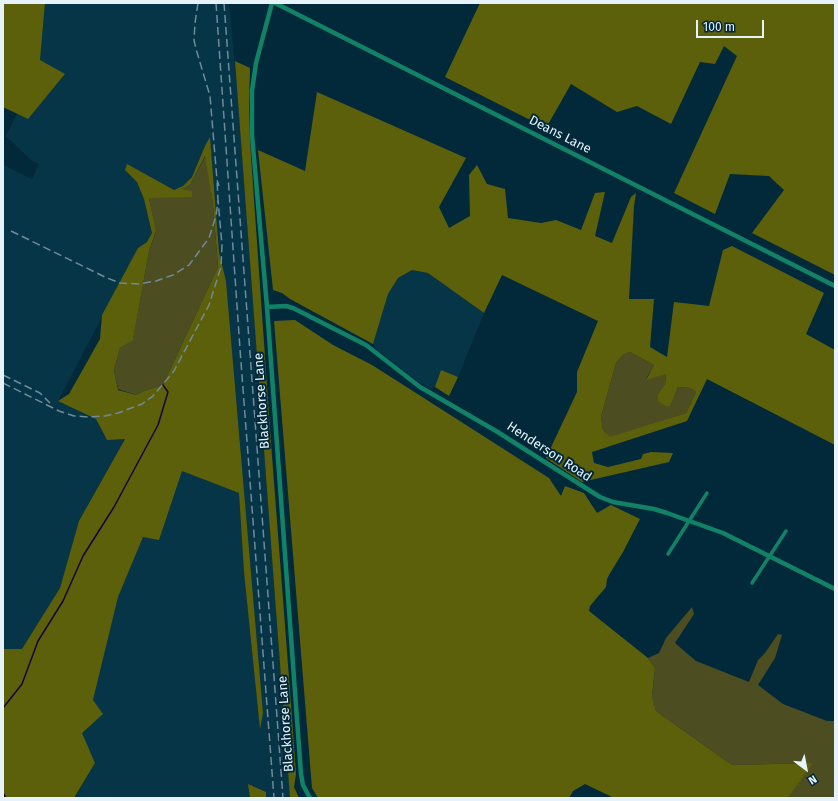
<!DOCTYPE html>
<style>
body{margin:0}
#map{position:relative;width:838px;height:801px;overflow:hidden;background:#02293a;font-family:"Fira Sans",sans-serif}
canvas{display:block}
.frame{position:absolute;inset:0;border:4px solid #e6f3fb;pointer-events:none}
.north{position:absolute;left:786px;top:749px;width:40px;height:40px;-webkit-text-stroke:3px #02293a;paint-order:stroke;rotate:148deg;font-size:11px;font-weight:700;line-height:16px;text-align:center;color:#e6f3fb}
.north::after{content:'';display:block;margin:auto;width:14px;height:18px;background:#e6f3fb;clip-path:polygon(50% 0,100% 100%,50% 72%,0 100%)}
.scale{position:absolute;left:696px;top:20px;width:68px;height:18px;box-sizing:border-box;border:2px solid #e6f3fb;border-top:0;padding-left:5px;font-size:12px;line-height:14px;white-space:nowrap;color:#e6f3fb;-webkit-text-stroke:3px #02293a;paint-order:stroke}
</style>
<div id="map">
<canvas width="838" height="801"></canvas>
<div class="frame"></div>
<div class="north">N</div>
<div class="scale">100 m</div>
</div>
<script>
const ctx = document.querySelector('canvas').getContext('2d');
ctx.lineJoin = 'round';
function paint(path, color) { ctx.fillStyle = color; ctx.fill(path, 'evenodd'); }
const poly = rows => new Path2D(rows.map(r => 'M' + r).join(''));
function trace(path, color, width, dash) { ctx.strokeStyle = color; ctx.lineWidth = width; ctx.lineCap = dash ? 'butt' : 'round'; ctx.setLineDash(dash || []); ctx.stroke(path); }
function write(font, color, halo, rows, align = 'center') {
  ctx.font = font + ' "Fira Sans",sans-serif'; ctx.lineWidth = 4; ctx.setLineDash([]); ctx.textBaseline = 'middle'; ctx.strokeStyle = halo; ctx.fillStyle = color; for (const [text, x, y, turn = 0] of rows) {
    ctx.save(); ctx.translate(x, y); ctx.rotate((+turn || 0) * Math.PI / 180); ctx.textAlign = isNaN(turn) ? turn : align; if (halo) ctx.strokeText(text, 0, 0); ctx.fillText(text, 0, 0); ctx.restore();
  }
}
const built = poly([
 [45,3,229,3,238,98,290,798,266,798,266,792,248,784,250,798,75,798,95,763,82,733,93,700,118,597,143,537,159,539,182,471,239,493,244,572,260,727,263,713,226,281,219,252,210,138,205,146,192,177,183,186,174,190,154,180,125,170,137,182,144,199,152,233,147,242,138,248,58,401,96,419,107,440,125,438,79,521,60,588,22,650,3,649,3,165,32,179,39,164,32,161,6,136,17,114,28,118,65,75,40,60],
 [412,270,428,273,484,313,458,377,441,370,435,387,430,389,409,375,377,349,373,344,388,294,398,278]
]);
const green = poly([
 [206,155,213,204,218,267,163,385,144,391,136,395,118,389,114,370,120,348,133,339,149,251,156,232,149,198,180,189,190,185],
 [630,352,654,365,646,379,666,374,665,384,658,394,658,401,670,407,678,387,690,388,696,392,686,413,610,438,603,430,601,417,616,363,623,355],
 [692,607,694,614,675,643,696,661,749,682,758,660,765,653,778,634,782,635,775,658,758,685,783,704,827,721,835,721,835,798,788,798,812,763,732,765,656,711,652,696,655,668,648,658,659,653,666,638]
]);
const forest = poly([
 [3,3,45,3,40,60,65,74,28,119,3,107],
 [480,3,835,3,835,275,752,233,784,190,769,176,730,174,715,214,674,193,737,56,724,46,715,64,700,62,671,124,637,106,617,112,571,84,546,128,445,77],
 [235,61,250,68,249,107,250,142,271,443,290,691,296,774,294,787,299,798,290,798],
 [317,92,466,158,439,207,449,228,470,216,469,175,477,165,487,184,505,189,508,218,541,223,556,220,581,230,595,193,605,192,595,236,612,243,631,197,636,193,634,206,629,299,654,299,650,347,667,357,674,302,709,306,723,250,732,246,824,293,806,334,835,350,835,445,707,379,687,421,592,452,594,463,608,467,641,459,643,454,651,452,673,453,669,462,582,482,546,458,577,392,577,372,598,321,502,275,484,313,428,273,412,270,398,278,388,294,373,344,290,299,282,293,273,290,258,150,305,171],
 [630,352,654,365,646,380,666,374,665,384,658,394,658,401,664,405,670,407,678,387,690,388,696,392,686,413,610,437,603,430,601,417,616,363,623,355],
 [210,137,219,252,226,281,263,713,260,729,244,572,239,493,182,471,159,540,143,537,118,597,93,700,103,714,82,733,95,763,74,798,3,798,3,649,22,649,60,588,79,521,125,439,107,440,96,419,58,401,69,394,100,339,102,315,138,248,147,242,152,233,144,199,137,182,125,170,127,164,174,190,183,186,192,177,205,146],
 [205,156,213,204,218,267,163,385,144,391,136,395,118,390,114,370,120,348,133,340,149,251,156,231,149,198,192,197,192,191,181,189,190,185],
 [295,320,333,345,372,365,416,393,549,478,561,496,565,486,584,493,597,513,611,505,640,519,623,552,609,575,607,579,606,587,590,606,589,611,648,658,655,668,652,696,656,711,732,765,813,763,788,798,614,798,585,784,573,791,569,798,318,798,312,788,274,321],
 [441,370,458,377,449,396,435,387],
 [248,784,266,792,266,798,250,798]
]);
const stream = poly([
 [3,708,22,684,38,641,63,601,83,556,114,507,158,425,168,392,163,385],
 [3,793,6,798]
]);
const minor = poly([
 [668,554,707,493],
 [752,583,786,531]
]);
const tertiary = poly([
 [272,3,256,63,252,91,252,135,267,307,301,774,303,785,310,798],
 [275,3,835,286],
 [267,307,286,306,293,308,366,345,420,387,496,431,600,497,613,502,654,509,667,513,723,533,835,589]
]);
const rail = poly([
 [198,3,195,23,194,40,196,49,210,96,217,180,219,186],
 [216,3,240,349,274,798],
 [224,3,283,798],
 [11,231,107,278,120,283,138,284,156,281,173,275,189,265,209,238,216,216,218,200,217,180],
 [3,375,40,393,50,403],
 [3,383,59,411,74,416,89,417,105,416,118,413,142,404,153,396,174,371,209,305,221,267,222,245,218,200]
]);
const streetNames = [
 ["Deans Lane",560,135,27],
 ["Blackhorse Lane",262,401,-94],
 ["Henderson Road",549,452,33],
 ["Blackhorse Lane",286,724,-94]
];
paint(built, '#073548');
paint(green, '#4c4e21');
paint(forest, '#5d600b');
trace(stream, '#17023a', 1.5);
trace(minor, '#128267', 3.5);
trace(tertiary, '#128267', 4.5);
trace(rail, '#708a97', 1.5, [8, 4]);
write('13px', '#e6f3fb', '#02293a', streetNames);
</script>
